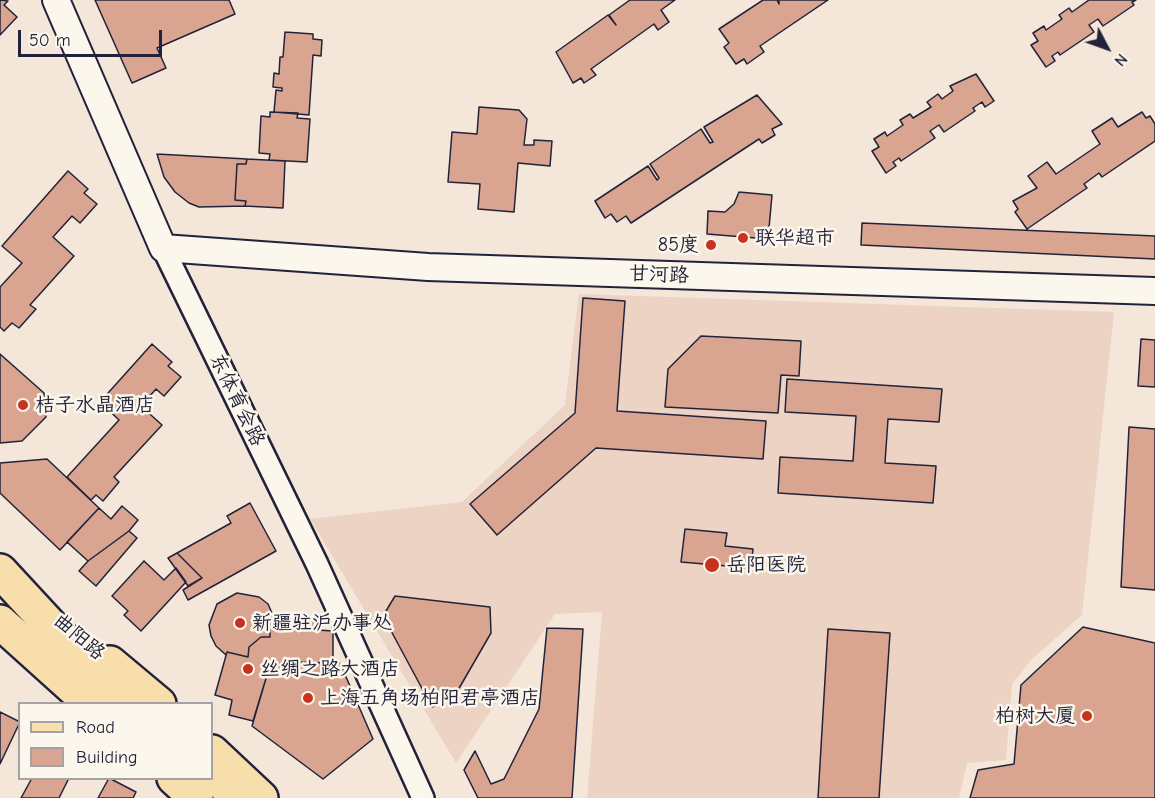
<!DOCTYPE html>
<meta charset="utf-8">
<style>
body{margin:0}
#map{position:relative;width:1155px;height:798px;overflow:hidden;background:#f4e7da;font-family:"Comic Neue",sans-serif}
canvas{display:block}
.legend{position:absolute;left:18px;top:702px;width:195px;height:78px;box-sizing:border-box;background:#fbf7ec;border:2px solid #a4a2a5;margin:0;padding:8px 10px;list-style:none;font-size:18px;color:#22223b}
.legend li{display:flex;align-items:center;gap:12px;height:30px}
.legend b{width:30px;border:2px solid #a4a2a5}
.north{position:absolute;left:1077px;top:18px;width:60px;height:60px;-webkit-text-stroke:4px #fbf7ec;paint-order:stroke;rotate:131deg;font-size:16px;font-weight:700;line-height:24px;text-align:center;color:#22223b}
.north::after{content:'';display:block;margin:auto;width:21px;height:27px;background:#22223b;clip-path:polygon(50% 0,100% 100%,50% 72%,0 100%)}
.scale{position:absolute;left:18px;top:30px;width:144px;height:27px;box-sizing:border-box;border:3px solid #22223b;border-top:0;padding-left:8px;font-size:18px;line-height:21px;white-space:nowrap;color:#22223b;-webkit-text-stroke:4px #fbf7ec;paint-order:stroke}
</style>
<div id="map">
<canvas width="1155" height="798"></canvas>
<ul class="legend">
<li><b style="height:8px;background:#f8deab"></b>Road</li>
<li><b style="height:16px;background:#daa590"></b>Building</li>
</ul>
<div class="north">N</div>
<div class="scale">50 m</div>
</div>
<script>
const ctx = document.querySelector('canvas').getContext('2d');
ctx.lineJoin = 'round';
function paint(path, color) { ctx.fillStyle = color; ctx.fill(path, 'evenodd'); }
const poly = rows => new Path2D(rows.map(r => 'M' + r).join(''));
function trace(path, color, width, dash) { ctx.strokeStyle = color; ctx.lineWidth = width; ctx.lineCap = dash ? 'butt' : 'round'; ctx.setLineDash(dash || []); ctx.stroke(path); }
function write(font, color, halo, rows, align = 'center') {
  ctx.font = font + ' "Comic Neue","LXGW WenKai TC",sans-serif'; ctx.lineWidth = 5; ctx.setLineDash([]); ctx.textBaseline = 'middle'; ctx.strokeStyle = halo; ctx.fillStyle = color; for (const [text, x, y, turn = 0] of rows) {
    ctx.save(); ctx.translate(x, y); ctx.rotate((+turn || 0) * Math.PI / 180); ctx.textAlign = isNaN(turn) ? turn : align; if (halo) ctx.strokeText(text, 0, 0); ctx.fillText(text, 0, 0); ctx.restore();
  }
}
const built = poly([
 [579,294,1114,312,1082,615,1031,660,1012,684,1006,760,967,763,959,798,587,798,602,612,555,614,456,763,310,519,462,502,565,405]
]);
const building = poly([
 [0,0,8,1,4,5,17,17,0,35,0,0],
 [95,0,229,0,235,14,157,48,166,68,132,83,95,0],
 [630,0,675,0,661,10,669,22,658,30,654,24,591,69,596,75,584,83,581,78,573,83,556,52,608,15,616,25,609,15,630,0],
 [763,0,777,0,779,4,779,0,828,0,760,46,764,52,747,64,744,59,736,64,724,47,729,43,719,29,763,0],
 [1136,0,1132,2,1134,5,1103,26,1098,19,1089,25,1094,32,1060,55,1058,52,1052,56,1055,61,1046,67,1031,45,1038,41,1033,33,1044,26,1046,30,1062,19,1059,15,1069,8,1072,12,1089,0,1136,0],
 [285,32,313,34,313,39,322,40,321,56,313,55,309,115,274,112,276,90,282,91,282,88,273,87,274,73,279,74,280,57,283,57,285,32],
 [976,74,994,101,985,107,982,102,973,108,975,111,944,132,939,125,930,131,935,138,901,161,899,158,893,162,896,166,886,173,872,151,879,147,874,139,885,132,887,136,903,125,900,120,910,114,913,118,931,107,927,102,938,94,942,99,953,91,950,86,976,74],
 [757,95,782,124,772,129,775,135,762,143,759,139,631,223,626,216,617,222,611,214,605,218,595,201,648,166,657,180,659,178,650,164,701,129,710,143,713,142,704,127,757,95],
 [479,107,519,110,527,119,524,145,534,145,534,140,552,141,550,166,518,163,514,212,478,209,480,184,448,182,452,132,477,134,479,107],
 [270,112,298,113,297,118,310,119,307,162,269,160,270,154,259,153,261,116,270,117,270,112],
 [1142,112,1146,118,1150,116,1155,124,1155,141,1102,177,1099,173,1084,184,1087,188,1027,229,1015,212,1018,209,1013,201,1037,188,1028,176,1047,162,1056,174,1100,144,1092,131,1112,118,1118,127,1142,112],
 [157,154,247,159,246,164,237,164,235,200,246,201,245,206,199,207,189,203,175,192,164,177,157,154],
 [247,159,285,161,283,208,245,206,246,201,235,200,237,164,246,164,247,159],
 [68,171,88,189,84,193,97,204,80,223,72,216,53,237,74,256,30,305,36,309,19,328,12,323,4,331,0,327,0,287,22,263,2,246,68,171],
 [739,192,772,195,768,239,707,234,708,211,725,212,734,204,739,192],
 [862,223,1155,236,1155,259,861,245,862,223],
 [583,298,625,301,617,411,766,421,763,459,596,448,497,535,470,504,575,413,583,298],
 [701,336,801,341,799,376,781,375,778,413,665,407,668,369,701,336],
 [1141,339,1155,340,1155,387,1138,386,1141,339],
 [152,344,172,362,168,366,181,377,164,396,156,389,141,406,162,425,114,477,119,482,103,501,96,495,91,500,67,477,119,420,100,402,152,344],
 [0,354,44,393,46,417,22,441,0,443,0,354],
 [787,379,942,389,939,422,888,419,885,463,936,466,933,503,778,493,780,457,853,461,856,416,785,412,787,379],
 [1129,427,1155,429,1155,590,1121,587,1129,427],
 [47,459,99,508,60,550,0,493,0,463,47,459],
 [250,503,276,551,188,600,183,590,202,578,177,553,231,523,227,516,250,503],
 [122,506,138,520,129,531,88,561,67,542,99,508,111,519,122,506],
 [685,529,727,533,725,546,753,549,751,568,681,562,685,529],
 [129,531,137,538,96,586,79,571,88,561,129,531],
 [177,553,202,578,188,586,168,558,177,553],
 [144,561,164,580,176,568,186,582,141,631,124,615,128,611,112,596,144,561],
 [237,593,259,597,268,604,275,620,270,620,270,637,261,637,249,647,248,657,227,652,226,655,216,646,211,636,209,625,217,604,237,593],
 [395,596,490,607,491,633,454,697,432,707,383,616,395,596],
 [270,620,318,620,318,630,333,631,333,663,282,662,267,675,253,721,229,715,232,700,215,695,227,652,248,657,249,647,261,637,270,637,270,620],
 [1083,627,1155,643,1155,798,970,798,978,770,1014,764,1021,685,1083,627],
 [547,628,583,629,572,798,478,798,464,770,475,751,491,784,504,779,539,709,547,628],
 [828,629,890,633,879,798,818,798,828,629],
 [282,662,340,663,373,739,323,779,252,726,267,675,282,662],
 [0,712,20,722,0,764,0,712],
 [32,778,69,778,59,798,21,798,32,778],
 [109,778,136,792,133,798,98,798,109,778]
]);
const minor = poly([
 [163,248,317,564,423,798]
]);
const tertiary = poly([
 [56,0,163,248,428,267,1155,291]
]);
const primary = poly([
 [0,622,91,704],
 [110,663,159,704],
 [212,752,261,798],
 [174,778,196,798]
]);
const trunk = poly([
 [0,571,61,637,134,704],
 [212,773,238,798]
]);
const markers = [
 [743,238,6,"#c8321e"],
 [711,245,6,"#c8321e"],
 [23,405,6,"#c8321e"],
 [712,565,8,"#c8321e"],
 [240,623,6,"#c8321e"],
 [248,669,6,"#c8321e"],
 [308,698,6,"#c8321e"],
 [1087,716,6,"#c8321e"]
];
const poiNames = [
 ["联华超市",755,238],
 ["85度",699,245,"right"],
 ["桔子水晶酒店",35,405],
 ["岳阳医院",726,565],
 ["新疆驻沪办事处",252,623],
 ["丝绸之路大酒店",260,669],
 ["上海五角场柏阳君亭酒店",320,698],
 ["柏树大厦",1075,716,"right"]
];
const streetNames = [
 ["甘河路",659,275,2],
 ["东体育会路",237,400,64],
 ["曲阳路",79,637,40]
];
paint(built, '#ecd3c4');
paint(building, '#daa590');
trace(building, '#22223b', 1.5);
trace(minor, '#22223b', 26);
trace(tertiary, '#22223b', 30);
trace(primary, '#22223b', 38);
trace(trunk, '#22223b', 38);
trace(minor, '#fbf7ec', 21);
trace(tertiary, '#fbf7ec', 26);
trace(primary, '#f8deab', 33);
trace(trunk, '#f8deab', 33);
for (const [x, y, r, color] of markers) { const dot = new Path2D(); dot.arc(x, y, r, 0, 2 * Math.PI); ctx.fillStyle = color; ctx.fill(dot); trace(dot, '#fbf7ec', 2); }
write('20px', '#22223b', '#fbf7ec', poiNames, 'left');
write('20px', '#22223b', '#fbf7ec', streetNames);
</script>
